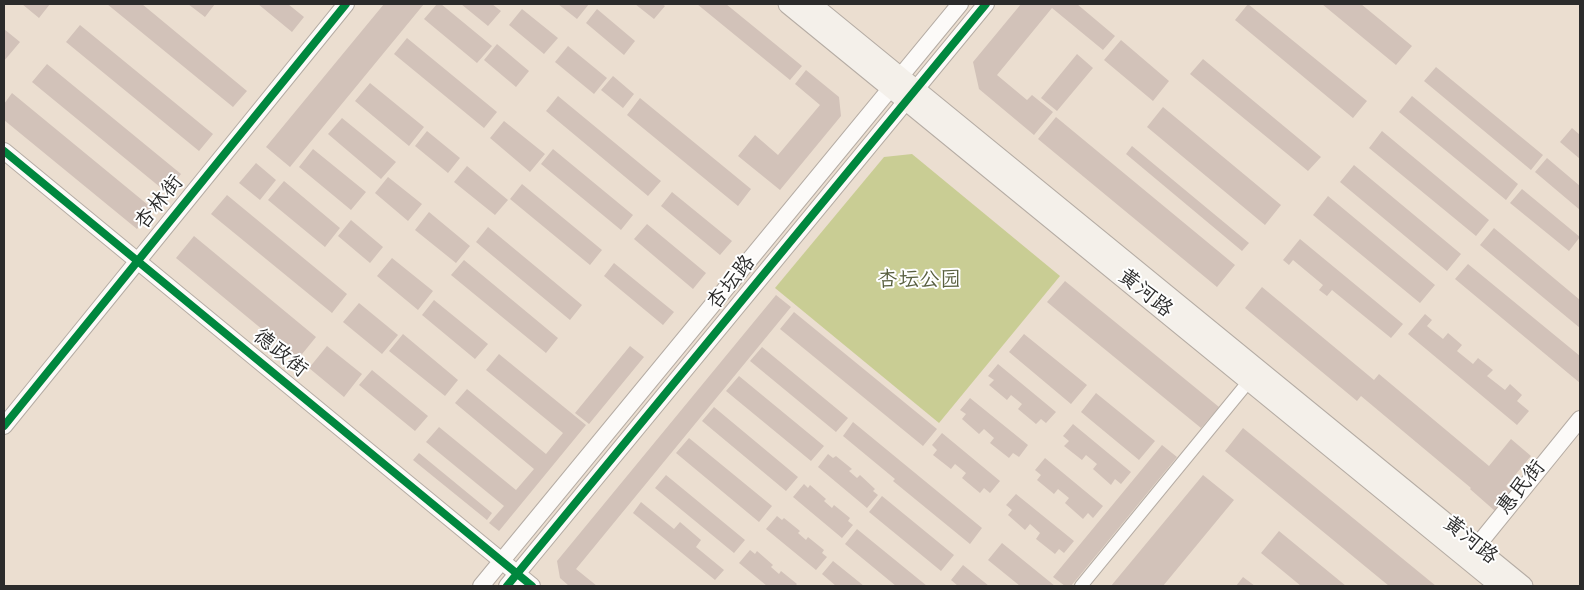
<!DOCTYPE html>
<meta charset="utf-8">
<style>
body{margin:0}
#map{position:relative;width:1584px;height:590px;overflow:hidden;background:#ebded0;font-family:"Indie Flower",sans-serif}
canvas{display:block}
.frame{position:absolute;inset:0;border:5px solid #2b2b2b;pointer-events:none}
</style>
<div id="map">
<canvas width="1584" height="590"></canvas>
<div class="frame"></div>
</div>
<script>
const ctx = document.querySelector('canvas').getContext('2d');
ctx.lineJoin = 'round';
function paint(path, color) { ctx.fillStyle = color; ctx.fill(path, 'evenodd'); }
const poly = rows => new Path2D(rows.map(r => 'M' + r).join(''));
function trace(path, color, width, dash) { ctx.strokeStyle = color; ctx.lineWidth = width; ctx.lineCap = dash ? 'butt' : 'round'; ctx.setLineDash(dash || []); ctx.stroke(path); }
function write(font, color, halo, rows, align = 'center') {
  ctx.font = font + ' "Indie Flower","LXGW WenKai TC",sans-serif'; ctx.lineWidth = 4; ctx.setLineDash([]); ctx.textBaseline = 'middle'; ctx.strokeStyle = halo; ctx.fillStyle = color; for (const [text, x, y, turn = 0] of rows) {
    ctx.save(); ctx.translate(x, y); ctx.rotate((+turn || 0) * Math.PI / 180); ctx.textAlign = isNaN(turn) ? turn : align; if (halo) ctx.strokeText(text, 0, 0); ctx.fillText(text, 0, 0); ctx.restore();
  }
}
const green = poly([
 [912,154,1060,276,939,423,775,288,884,157]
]);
const building = poly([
 [22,4,50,4,39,18],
 [107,4,142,4,247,91,233,107],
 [188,4,215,4,205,17],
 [258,4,288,4,304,17,292,32],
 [384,4,424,4,290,167,266,147],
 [437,4,441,4,492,46,477,63,424,19],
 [461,4,492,4,501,11,488,26],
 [558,4,589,4,577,19],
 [635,4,662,4,665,6,654,19],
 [697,4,726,4,802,66,790,80],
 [1021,4,1077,4,1115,36,1103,50,1052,8,997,75,1027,100,1032,95,1053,112,1034,135,979,89,973,62],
 [1248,4,1367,101,1353,118,1235,20],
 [1322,4,1361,4,1412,46,1396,65],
 [522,9,558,38,544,54,509,25],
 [597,9,635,41,624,55,586,23],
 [80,25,213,134,199,151,66,42],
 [4,29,20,42,4,61],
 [407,38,497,112,484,128,394,54],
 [1121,40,1169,81,1153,101,1104,60],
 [497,44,529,71,516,87,484,60],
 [568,46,607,78,594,94,555,62],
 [1077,54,1093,68,1057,111,1041,98],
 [1203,59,1321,157,1308,171,1190,74],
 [47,64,181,174,166,192,32,82],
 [1436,67,1543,155,1531,170,1424,81],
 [806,70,839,97,841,116,780,190,738,156,755,135,778,155,820,105,795,84],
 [613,76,634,94,623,108,601,90],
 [370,83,424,127,409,146,355,101],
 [12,93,153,209,137,229,4,120,4,104],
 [558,96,661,181,648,196,546,111],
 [1412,96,1518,184,1506,200,1399,112],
 [640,98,751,189,738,206,627,115],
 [1163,107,1281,205,1265,225,1147,127],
 [1056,117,1235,265,1217,287,1038,139],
 [342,118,396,162,381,179,328,134],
 [504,121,545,154,530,172,490,138],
 [1572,128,1580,135,1580,159,1560,142],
 [427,131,460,158,448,173,415,146],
 [1382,131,1489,220,1476,236,1369,148],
 [1132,146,1249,243,1242,251,1126,154],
 [313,149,366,192,351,210,299,167],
 [553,149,633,215,621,230,541,164],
 [1547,158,1580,186,1580,210,1535,172],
 [256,163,276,180,260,200,239,183],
 [1354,165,1461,254,1447,271,1340,182],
 [467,166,508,200,495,215,454,182],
 [388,177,422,204,408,221,375,193],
 [284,181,340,228,325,247,268,200],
 [522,184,602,250,590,265,510,199],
 [1522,189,1580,237,1569,251,1510,203],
 [672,192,732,241,720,255,661,206],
 [227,195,347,294,332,313,211,214],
 [1328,196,1435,285,1420,303,1313,215],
 [429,212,470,246,456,263,415,230],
 [351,220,383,247,370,263,338,236],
 [647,224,706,273,693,289,634,239],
 [488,227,582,305,570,320,476,242],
 [1494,228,1580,300,1580,328,1480,245],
 [194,236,316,337,298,359,176,258],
 [1300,239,1403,324,1391,338,1332,290,1327,296,1319,290,1323,285,1293,260,1289,265,1283,260],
 [392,258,433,291,418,310,377,276],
 [464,260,558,338,546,353,451,275],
 [614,263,674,312,663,325,604,276],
 [1468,264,1580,356,1580,383,1455,279],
 [1065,281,1219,407,1201,428,1047,302],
 [1262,287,1374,380,1379,374,1489,466,1511,439,1531,456,1506,486,1511,491,1495,511,1470,489,1471,488,1361,396,1357,401,1245,308],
 [776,295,791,307,576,569,597,586,569,586,560,578,557,561],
 [434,300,488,344,475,359,422,315],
 [359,303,398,335,382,354,343,322],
 [794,312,937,429,923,446,780,329],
 [1425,314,1432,320,1427,326,1443,339,1448,333,1462,345,1457,351,1473,364,1478,358,1493,370,1487,376,1505,390,1510,384,1522,395,1517,401,1529,411,1517,425,1408,334],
 [403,334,458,380,445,396,389,351],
 [1024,334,1087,385,1071,404,1009,352],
 [327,346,362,374,344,397,309,368],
 [630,346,644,357,589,424,575,413],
 [762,347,848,418,836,432,750,361],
 [499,354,586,425,499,531,489,523,504,506,426,442,439,427,516,490,534,469,455,403,467,389,546,454,563,433,486,370],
 [998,364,1056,412,1046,423,1041,419,1036,424,1018,409,1022,404,1011,395,1007,400,989,385,994,380,988,376],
 [372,370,428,416,415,431,359,385],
 [739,376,824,446,811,461,726,391],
 [1096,393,1155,441,1139,460,1081,412],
 [970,398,1028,445,1019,457,1013,453,1009,458,990,443,994,438,984,429,979,434,962,419,966,414,960,410],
 [714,407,798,477,786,491,702,421],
 [853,422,982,528,970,544,893,481,895,479,843,436],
 [1073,424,1131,472,1121,484,1115,479,1111,485,1093,469,1097,464,1086,455,1082,460,1064,446,1069,441,1063,436],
 [1243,428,1436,586,1389,586,1225,451],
 [942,433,1000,481,990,493,984,488,980,493,962,478,966,473,955,464,951,469,933,455,937,450,932,445],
 [689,438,772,506,759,522,676,453],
 [1162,445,1177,457,1071,586,1065,586,1053,577],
 [419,453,492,513,487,520,413,460],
 [828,454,833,458,836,456,852,469,849,471,857,478,860,475,875,489,873,491,878,495,867,508,818,467],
 [1045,458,1103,506,1093,518,1088,513,1083,519,1065,503,1069,498,1058,489,1054,494,1037,480,1041,475,1035,470],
 [666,475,745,540,734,553,655,488],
 [1203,475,1234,500,1163,586,1111,586],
 [804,484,808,488,810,485,826,499,824,501,832,508,834,505,850,518,848,521,853,525,842,538,793,497],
 [1016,494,1074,541,1064,553,1059,549,1055,554,1036,539,1040,533,1030,524,1025,530,1008,515,1012,510,1006,505],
 [882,496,954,555,941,571,869,512],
 [641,502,674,529,680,522,701,540,696,547,724,570,715,580,633,513],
 [777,516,782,520,784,518,800,531,798,533,806,540,808,537,824,550,822,553,827,557,816,570,766,529],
 [857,529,927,586,896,586,845,544],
 [1279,531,1346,586,1301,586,1261,553],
 [1002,543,1055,586,1020,586,988,560],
 [750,550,755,554,757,551,773,565,771,567,779,574,781,571,797,584,795,586,767,586,739,563],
 [833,561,864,586,836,586,822,574],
 [963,565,989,586,958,586,951,580],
 [1243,577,1255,586,1236,586]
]);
const minor = poly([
 [1081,586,1249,381]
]);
const tertiary = poly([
 [4,151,532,586],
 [4,426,346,4],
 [1468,557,1580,419],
 [481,586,960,4],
 [507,586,986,4]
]);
const secondary = poly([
 [788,4,1500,586],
 [811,4,1523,586]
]);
const cycleway = poly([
 [4,151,532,586],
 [4,426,346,4],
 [507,586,986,4]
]);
const streetNames = [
 ["杏林街",161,204,-51],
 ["杏坛路",733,284,-51],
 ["黄河路",1144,295,39],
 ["德政街",279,355,39],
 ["惠民街",1523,489,-51],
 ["黄河路",1469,542,39]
];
const parkNames = [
 ["杏坛公园",919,283]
];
paint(green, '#c9cd94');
paint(building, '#d2c2b9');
trace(minor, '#b5aca4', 14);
trace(tertiary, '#b5aca4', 18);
trace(secondary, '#b5aca4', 21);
trace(minor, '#fcfaf8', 12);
trace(tertiary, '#fcfaf8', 16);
trace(secondary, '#f4f0ea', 19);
trace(cycleway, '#00873e', 8);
write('21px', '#2b2b2b', '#fff', streetNames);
write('21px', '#585f3f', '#fff', parkNames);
</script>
